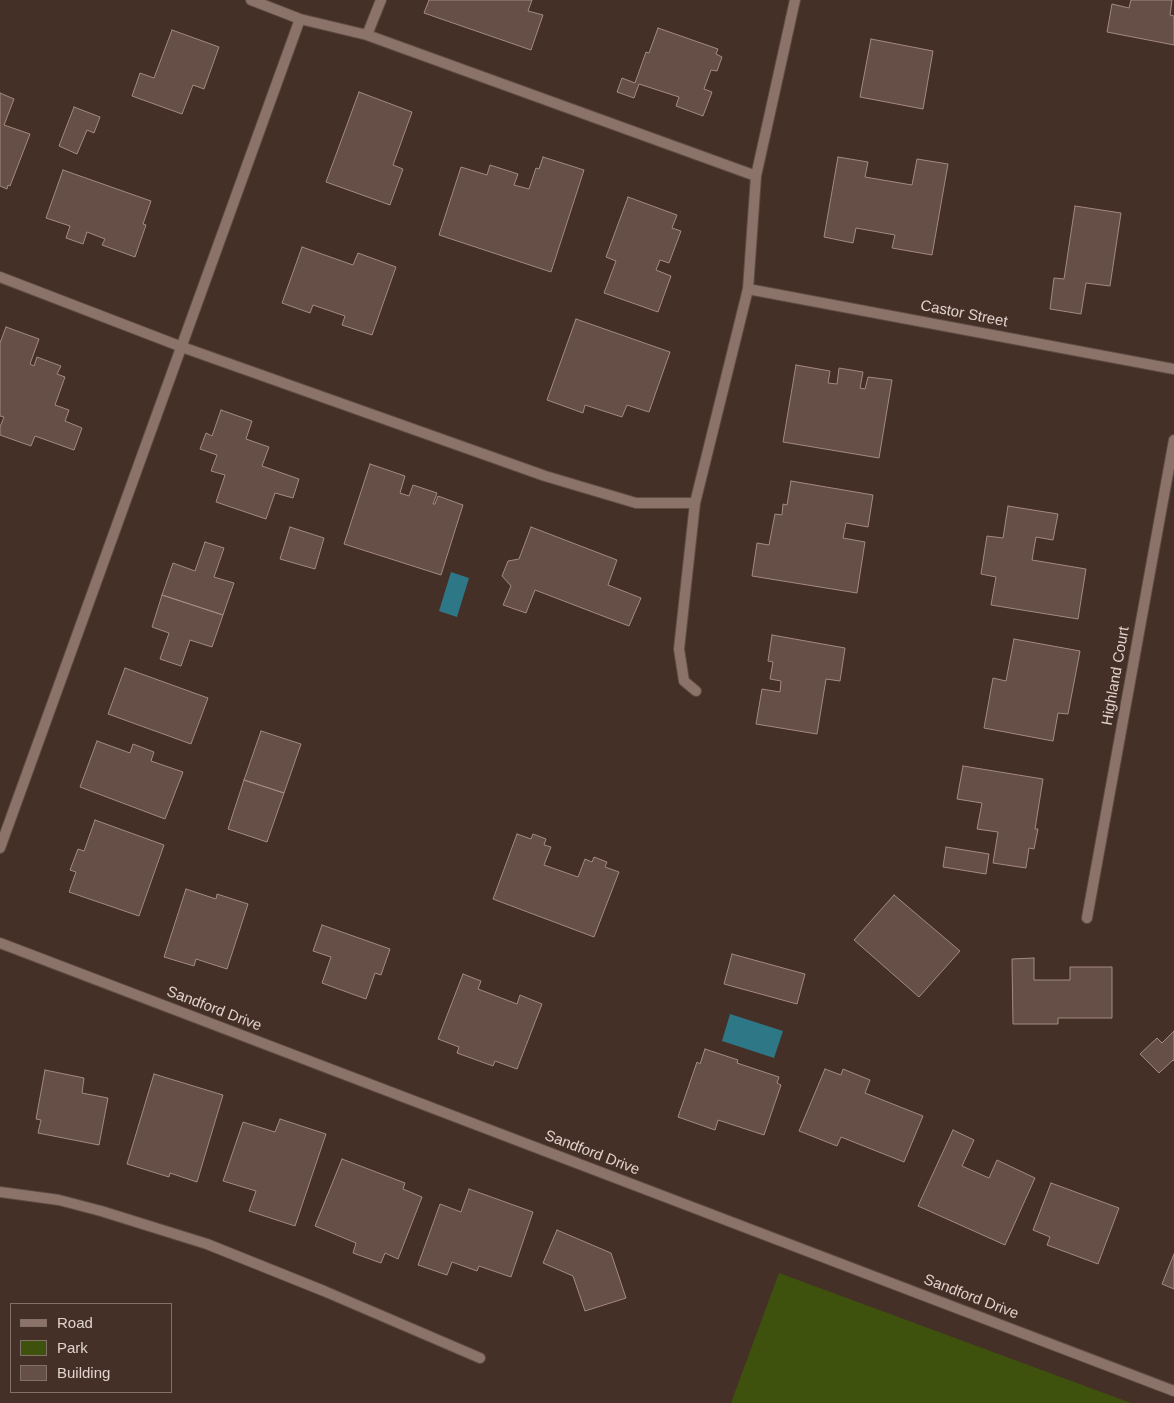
<!DOCTYPE html>
<style>
body{margin:0}
#map{position:relative;width:1174px;height:1403px;overflow:hidden;background:#453027;font-family:Helvetica,sans-serif}
canvas{display:block}
.legend{position:absolute;left:10px;top:1303px;width:162px;height:90px;box-sizing:border-box;background:#453027;border:1px solid #837169;margin:0;padding:6px 9px;list-style:none;font-size:15px;color:#e0d2cc}
.legend li{display:flex;align-items:center;gap:10px;height:25px}
.legend b{width:25px;border:1px solid #837169}
</style>
<div id="map">
<canvas width="1174" height="1403"></canvas>
<ul class="legend">
<li><b style="height:6px;background:#8c7369"></b>Road</li>
<li><b style="height:14px;background:#3e520e"></b>Park</li>
<li><b style="height:14px;background:#664f46"></b>Building</li>
</ul>
</div>
<script>
const ctx = document.querySelector('canvas').getContext('2d');
ctx.lineJoin = 'round';
function paint(path, color) { ctx.fillStyle = color; ctx.fill(path, 'evenodd'); }
const poly = rows => new Path2D(rows.map(r => 'M' + r).join(''));
function trace(path, color, width, dash) { ctx.strokeStyle = color; ctx.lineWidth = width; ctx.lineCap = dash ? 'butt' : 'round'; ctx.setLineDash(dash || []); ctx.stroke(path); }
function write(font, color, halo, rows, align = 'center') {
  ctx.font = font + ' Helvetica,sans-serif'; ctx.lineWidth = 4.5; ctx.setLineDash([]); ctx.textBaseline = 'middle'; ctx.strokeStyle = halo; ctx.fillStyle = color; for (const [text, x, y, turn = 0] of rows) {
    ctx.save(); ctx.translate(x, y); ctx.rotate((+turn || 0) * Math.PI / 180); ctx.textAlign = isNaN(turn) ? turn : align; if (halo) ctx.strokeText(text, 0, 0); ctx.fillText(text, 0, 0); ctx.restore();
  }
}
const green = poly([
 [779,1273,1131,1403,731,1403]
]);
const water = poly([
 [451,572,469,578,457,617,439,611],
 [730,1014,783,1031,774,1058,722,1041]
]);
const building = poly([
 [429,0,532,0,528,11,543,15,531,50,424,13,429,0],
 [1131,0,1172,0,1170,15,1174,16,1174,45,1107,32,1112,4,1129,8,1131,0],
 [658,28,718,49,716,54,722,57,717,71,711,70,704,89,712,92,703,116,676,106,679,97,639,84,634,98,617,92,622,78,635,83,646,52,649,53,658,28],
 [172,30,219,47,204,89,193,85,182,114,132,96,140,73,154,78,172,30],
 [871,39,933,51,923,109,860,97,871,39],
 [359,92,412,112,393,165,403,169,390,205,326,182,359,92],
 [0,93,14,99,4,125,30,134,10,186,8,185,7,189,0,186,0,93],
 [74,107,100,117,94,133,87,130,77,154,59,146,74,107],
 [543,157,584,170,551,272,439,235,461,167,487,175,490,165,518,174,514,185,529,189,536,168,539,169,543,157],
 [838,157,868,162,865,177,912,185,917,159,948,164,932,255,892,248,895,235,856,228,853,243,824,237,838,157],
 [63,170,151,201,143,224,146,225,135,257,102,245,105,239,87,232,83,244,66,238,70,226,46,218,63,170],
 [628,197,677,215,672,228,681,231,669,263,660,260,656,270,671,276,658,312,604,293,616,261,606,257,628,197],
 [1075,206,1121,213,1110,286,1086,283,1081,314,1050,309,1054,278,1064,279,1075,206],
 [302,247,353,265,358,253,396,267,372,335,342,325,345,316,313,305,310,313,282,303,302,247],
 [576,319,670,352,649,412,627,405,622,417,585,405,583,413,547,400,576,319],
 [6,327,39,339,30,364,34,366,37,357,61,366,57,374,65,377,55,405,69,410,65,421,82,428,74,450,35,436,31,446,0,435,0,427,4,417,0,416,0,343,6,327],
 [796,365,830,371,828,383,837,384,839,368,863,372,860,388,865,389,868,377,892,380,879,458,783,442,796,365],
 [221,410,252,421,246,439,269,447,262,466,299,479,293,498,275,493,266,519,216,502,225,475,211,471,217,455,200,449,206,433,212,436,221,410],
 [370,464,405,476,400,493,409,496,413,485,437,493,433,504,435,504,438,496,463,505,441,575,344,544,370,464],
 [791,481,873,495,868,527,846,523,843,538,865,542,857,593,752,576,757,543,769,545,775,514,782,515,783,504,787,505,791,481],
 [1008,506,1058,514,1053,540,1036,537,1032,560,1086,569,1078,619,991,605,996,577,981,574,987,536,1003,538,1008,506],
 [290,527,324,538,315,569,280,559,290,527],
 [531,527,617,560,608,585,641,598,629,626,535,590,526,613,503,605,511,586,502,576,508,561,519,559,531,527],
 [205,542,224,548,214,577,234,583,223,615,162,595,173,563,195,571,205,542],
 [162,595,223,615,212,647,190,640,181,666,160,659,169,633,152,627,162,595],
 [772,635,845,648,840,681,826,679,817,734,756,724,762,689,780,692,781,681,770,679,773,662,768,661,772,635],
 [1014,639,1080,651,1068,714,1058,713,1053,741,984,728,993,678,1006,681,1014,639],
 [125,668,208,698,191,744,108,714,125,668],
 [261,731,301,744,284,793,244,780,261,731],
 [97,741,130,753,133,744,154,752,151,761,183,772,165,819,80,787,97,741],
 [963,766,1043,779,1035,829,1038,829,1034,849,1029,848,1026,868,993,863,998,832,977,829,982,803,957,799,963,766],
 [244,780,284,793,267,842,228,829,244,780],
 [95,820,164,845,139,916,69,892,76,872,70,870,78,849,84,851,95,820],
 [517,834,531,839,533,834,546,839,544,845,551,847,544,865,578,877,585,859,592,862,594,857,607,862,605,867,619,872,594,937,493,899,517,834],
 [946,847,989,854,986,874,943,867,946,847],
 [186,889,216,899,217,894,248,904,227,969,196,959,194,966,164,957,186,889],
 [894,895,960,951,919,997,854,940,894,895],
 [322,925,390,949,381,975,375,973,366,999,322,983,331,957,313,951,322,925],
 [732,954,805,974,797,1004,724,984,732,954],
 [1034,958,1034,980,1070,980,1070,967,1112,967,1112,1018,1058,1018,1058,1024,1013,1024,1012,959,1034,958],
 [463,974,481,981,478,989,517,1004,520,995,542,1004,517,1069,495,1061,493,1066,457,1053,459,1047,438,1039,463,974],
 [1174,1031,1174,1061,1173,1060,1159,1073,1140,1054,1157,1038,1162,1043,1174,1031],
 [705,1049,738,1060,737,1063,779,1077,777,1083,781,1085,764,1135,718,1120,715,1130,678,1117,697,1062,700,1064,705,1049],
 [825,1069,841,1075,843,1069,870,1080,865,1093,923,1116,904,1162,841,1137,837,1146,799,1131,825,1069],
 [45,1070,84,1078,82,1093,108,1098,99,1145,38,1133,41,1120,36,1119,45,1070],
 [154,1074,223,1095,197,1182,170,1173,169,1177,127,1164,154,1074],
 [280,1119,326,1134,295,1226,249,1211,256,1191,223,1181,243,1122,275,1132,280,1119],
 [953,1130,974,1140,962,1166,989,1178,997,1160,1035,1178,1005,1245,918,1206,953,1130],
 [342,1159,405,1183,403,1189,422,1197,398,1259,385,1253,381,1263,353,1253,356,1243,315,1226,342,1159],
 [1051,1183,1119,1208,1098,1264,1047,1245,1050,1237,1033,1230,1051,1183],
 [469,1189,533,1212,511,1277,479,1266,477,1271,452,1262,447,1275,418,1265,440,1204,461,1212,469,1189],
 [557,1230,611,1253,626,1298,585,1311,573,1276,543,1263,557,1230],
 [1174,1254,1174,1289,1162,1284,1174,1254]
]);
const service = poly([
 [0,1192,59,1200,101,1211,207,1244,324,1291,480,1358]
]);
const minor = poly([
 [251,0,300,19,367,35,756,176],
 [367,35,381,0],
 [0,277,182,347,545,476,636,503,695,503],
 [748,289,1174,369],
 [696,691,684,681,679,649,695,503,748,289,756,176,795,0],
 [0,848,300,19],
 [1087,918,1174,440]
]);
const tertiary = poly([
 [0,943,1174,1391]
]);
const streetNames = [
 ["Castor Street",964,314,11],
 ["Highland Court",1116,676,-80],
 ["Sandford Drive",214,1009,21],
 ["Sandford Drive",592,1153,21],
 ["Sandford Drive",971,1297,21]
];
paint(green, '#3e520e');
paint(water, '#2e7786');
paint(building, '#664f46');
trace(building, '#a48a80', 1);
trace(service, '#5e4c45', 12);
trace(minor, '#5e4c45', 12);
trace(tertiary, '#5e4c45', 12);
trace(service, '#8c7369', 10);
trace(minor, '#8c7369', 10);
trace(tertiary, '#8c7369', 10);
write('15px', '#e0d2cc', '#453027', streetNames);
</script>
